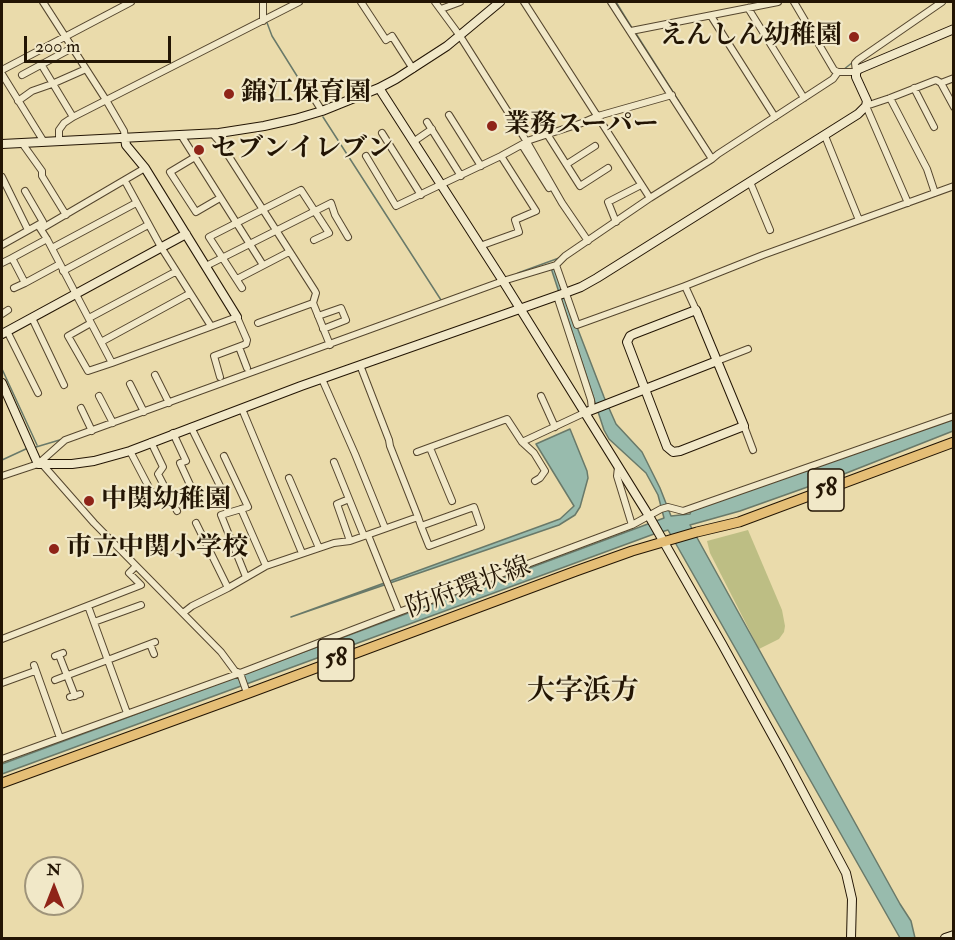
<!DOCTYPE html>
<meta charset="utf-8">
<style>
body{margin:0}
#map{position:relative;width:955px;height:940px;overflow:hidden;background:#eadbab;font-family:"IM FELL Double Pica",serif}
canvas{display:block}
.frame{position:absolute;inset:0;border:3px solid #231504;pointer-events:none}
.north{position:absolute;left:24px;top:856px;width:60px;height:60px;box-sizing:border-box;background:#f1e8c8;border:2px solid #9f947a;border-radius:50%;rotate:0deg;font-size:16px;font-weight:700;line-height:24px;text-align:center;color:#231504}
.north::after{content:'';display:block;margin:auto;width:21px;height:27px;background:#8f2418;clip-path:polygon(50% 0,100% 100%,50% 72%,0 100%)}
.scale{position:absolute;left:24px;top:36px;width:147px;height:27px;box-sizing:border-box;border:3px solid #231504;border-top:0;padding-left:8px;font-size:18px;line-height:21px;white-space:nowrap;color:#231504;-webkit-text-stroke:4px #f1e8c8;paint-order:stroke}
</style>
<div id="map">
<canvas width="955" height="940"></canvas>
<div class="frame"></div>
<div class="north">N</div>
<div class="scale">200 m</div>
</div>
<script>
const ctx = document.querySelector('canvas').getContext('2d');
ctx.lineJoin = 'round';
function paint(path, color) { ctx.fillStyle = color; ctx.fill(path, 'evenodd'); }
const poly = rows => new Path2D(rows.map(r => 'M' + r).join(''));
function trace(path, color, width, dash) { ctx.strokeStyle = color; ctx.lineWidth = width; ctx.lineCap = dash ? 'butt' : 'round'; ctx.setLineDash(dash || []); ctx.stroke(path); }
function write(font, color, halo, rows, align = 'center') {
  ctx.font = font + ' "IM FELL Double Pica","Noto Serif JP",serif'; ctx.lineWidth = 4.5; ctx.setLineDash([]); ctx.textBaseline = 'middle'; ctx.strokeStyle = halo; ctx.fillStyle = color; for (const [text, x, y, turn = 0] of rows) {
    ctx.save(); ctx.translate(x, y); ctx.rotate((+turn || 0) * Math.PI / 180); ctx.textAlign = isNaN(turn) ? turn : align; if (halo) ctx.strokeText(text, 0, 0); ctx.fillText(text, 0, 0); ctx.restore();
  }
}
const green = poly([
 [748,530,782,610,785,626,784,632,779,639,759,649,710,553,707,541]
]);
const water = poly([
 [556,266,577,327,604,397,616,424,642,452,660,488,671,516,690,514,691,511,953,416,953,431,844,474,740,511,690,525,900,904,911,921,915,938,900,938,668,530,654,534,2,774,2,764,664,518,658,495,646,473,609,439,604,430,551,268,556,266],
 [570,429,587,471,588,478,580,507,575,515,559,525,291,617,560,519,574,506,536,444,570,429]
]);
const stream = poly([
 [616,2,632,28],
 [266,20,272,36,302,84],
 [635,32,711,152],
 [843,70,853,62],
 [323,117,441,300],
 [518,273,559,258],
 [2,369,37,445],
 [36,447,63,439],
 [2,460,28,448]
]);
const street = poly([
 [43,2,106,100,124,131,125,138],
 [361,2,386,40,392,36,413,69],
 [435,2,460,36,527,142,562,203,588,241],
 [524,2,650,198],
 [611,2,712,159],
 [794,2,834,70,838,72,856,72,855,63,858,60,942,2],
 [748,8,804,98],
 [441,9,460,2],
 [711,16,775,117],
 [263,21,263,2],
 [631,31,778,2],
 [41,64,73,117],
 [2,70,131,2],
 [2,74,44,142],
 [22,75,72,48],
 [941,83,954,107],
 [305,84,322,111],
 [914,88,934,127],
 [890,98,927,169,935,193],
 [18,101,32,91,52,84,86,69],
 [449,115,481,166],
 [427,122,461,176],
 [212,133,219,141,315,291,316,293,313,303,330,345],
 [382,133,421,195],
 [547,134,580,186,608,168],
 [181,135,263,265],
 [825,136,859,220],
 [59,141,59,130,64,123,73,117,299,2],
 [413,142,432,129],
 [22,143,42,171,42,176,66,215],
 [522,145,549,188],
 [366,156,396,206,501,156,530,140,582,123,598,116,672,95],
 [195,157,170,172,196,212,220,198],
 [567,164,595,146],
 [2,177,28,230],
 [125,181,161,247,211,326],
 [750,182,770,230],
 [908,203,866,106,890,98,936,80,941,83,954,78],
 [616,222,608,202,641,185],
 [38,225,47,239,112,363,237,317,247,340,246,344,214,356,220,377],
 [41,229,145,168],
 [47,239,12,258,25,283,60,264],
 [2,245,43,222,25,191],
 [480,246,519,232,515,220,536,211,501,156],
 [52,248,136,203],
 [2,263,12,258],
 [556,265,577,325,685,286,763,255,954,186],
 [206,266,331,203,335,215,348,237],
 [63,271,148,225],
 [237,279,289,252],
 [685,286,696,310],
 [14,288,25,283],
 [242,288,209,237,301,190,329,233,314,240],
 [557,296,591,400,592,410],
 [2,314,8,310],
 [318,316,341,308,346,320,323,329],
 [32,318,64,385],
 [89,318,175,272],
 [91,323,68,336,88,371,112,363],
 [258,323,313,303],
 [7,331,38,393],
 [101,342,189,294],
 [239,347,247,368],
 [717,361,748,349],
 [360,365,389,440,390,446,418,517,421,526,429,546,481,527,474,507,421,526],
 [155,375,169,403],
 [322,379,355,454,385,528],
 [130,384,144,412],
 [99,396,113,423],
 [541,396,555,427],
 [81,408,92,431],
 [242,409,302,553],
 [744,426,753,450],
 [191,427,221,488],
 [173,433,186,461,180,463,197,500],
 [151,442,163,467,158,474,177,511],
 [522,442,584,413],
 [430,448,452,501],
 [130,451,154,497],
 [417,452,507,419,522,442,534,453,545,471,540,478,535,481],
 [224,456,248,507,221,515,246,577],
 [334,462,364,536],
 [43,465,94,523,221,652,235,671,240,673,246,690,249,693],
 [618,467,617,476,632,525],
 [2,476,38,464,65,440,503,281,556,265,565,256,650,198,712,159,718,154,833,79,838,72],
 [289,478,319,548],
 [349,499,337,504,350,541],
 [241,509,266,566],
 [196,523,228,588],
 [368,535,399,612],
 [88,606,127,713],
 [183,613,192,606,228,588,266,566,334,543,350,541,418,517],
 [94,622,141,605],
 [2,639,141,585,129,573,136,566],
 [150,644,154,654],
 [59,655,75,696],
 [55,656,63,653],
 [34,665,60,738],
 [55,680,155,642],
 [2,683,35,671],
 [70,697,80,694],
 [2,759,240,673,399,612,632,525,661,509,668,507,683,511,954,416]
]);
const secondary = poly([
 [379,88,503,281,649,516,722,644,786,760,846,873,852,899,851,938],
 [125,138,126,145,145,168,237,317],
 [2,144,219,133,264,126,295,119,322,111,379,88,396,79,447,46,500,2],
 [696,310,744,426,680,451,673,452,667,447,627,342,630,336,634,334,696,310],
 [2,334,186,234],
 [2,383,38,464,72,464,94,461,130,451,301,386,565,293,581,287,597,278,858,114,866,106,867,101,856,77,856,72,859,69,954,29],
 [584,413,717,361],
 [945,938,954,935]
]);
const primary = poly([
 [2,783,249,693,576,571,632,551,697,532,739,522,954,442]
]);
const markers = [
 [854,37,6,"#8f2418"],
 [229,94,6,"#8f2418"],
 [492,126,6,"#8f2418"],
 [199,150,6,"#8f2418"],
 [89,501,6,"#8f2418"],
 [54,549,6,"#8f2418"]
];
const shields = [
 [826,490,36],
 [336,660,36]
];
const shieldNames = [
 ["58",826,490],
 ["58",336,660]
];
const poiNames = [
 ["えんしん幼稚園",842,37,"right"],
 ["錦江保育園",241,94],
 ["業務スーパー",504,126],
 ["セブンイレブン",211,150],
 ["中関幼稚園",101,501],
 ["市立中関小学校",66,549]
];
const streetNames = [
 ["防府環状線",469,589,-20]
];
const quarterNames = [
 ["大字浜方",583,693]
];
paint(green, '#bdbe84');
paint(water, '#98bbad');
trace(water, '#697969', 1.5);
trace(stream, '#697969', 1.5);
trace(street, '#55462e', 8);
trace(secondary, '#231504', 10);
trace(primary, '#231504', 11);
trace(street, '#f1e8c8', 6);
trace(secondary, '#f1e8c8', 8);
trace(primary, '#e5be76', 9);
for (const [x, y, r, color] of markers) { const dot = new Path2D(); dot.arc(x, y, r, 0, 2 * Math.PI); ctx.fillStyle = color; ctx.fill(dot); trace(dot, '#f1e8c8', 2); }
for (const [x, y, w] of shields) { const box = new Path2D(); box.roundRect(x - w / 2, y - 21, w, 42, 4.5); ctx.fillStyle = '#f1e8c8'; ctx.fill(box); trace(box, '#231504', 1.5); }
write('bold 24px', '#231504', null, shieldNames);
write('bold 26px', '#231504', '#f1e8c8', poiNames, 'left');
write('26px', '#231504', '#f1e8c8', streetNames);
write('bold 28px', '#231504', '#f1e8c8', quarterNames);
</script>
